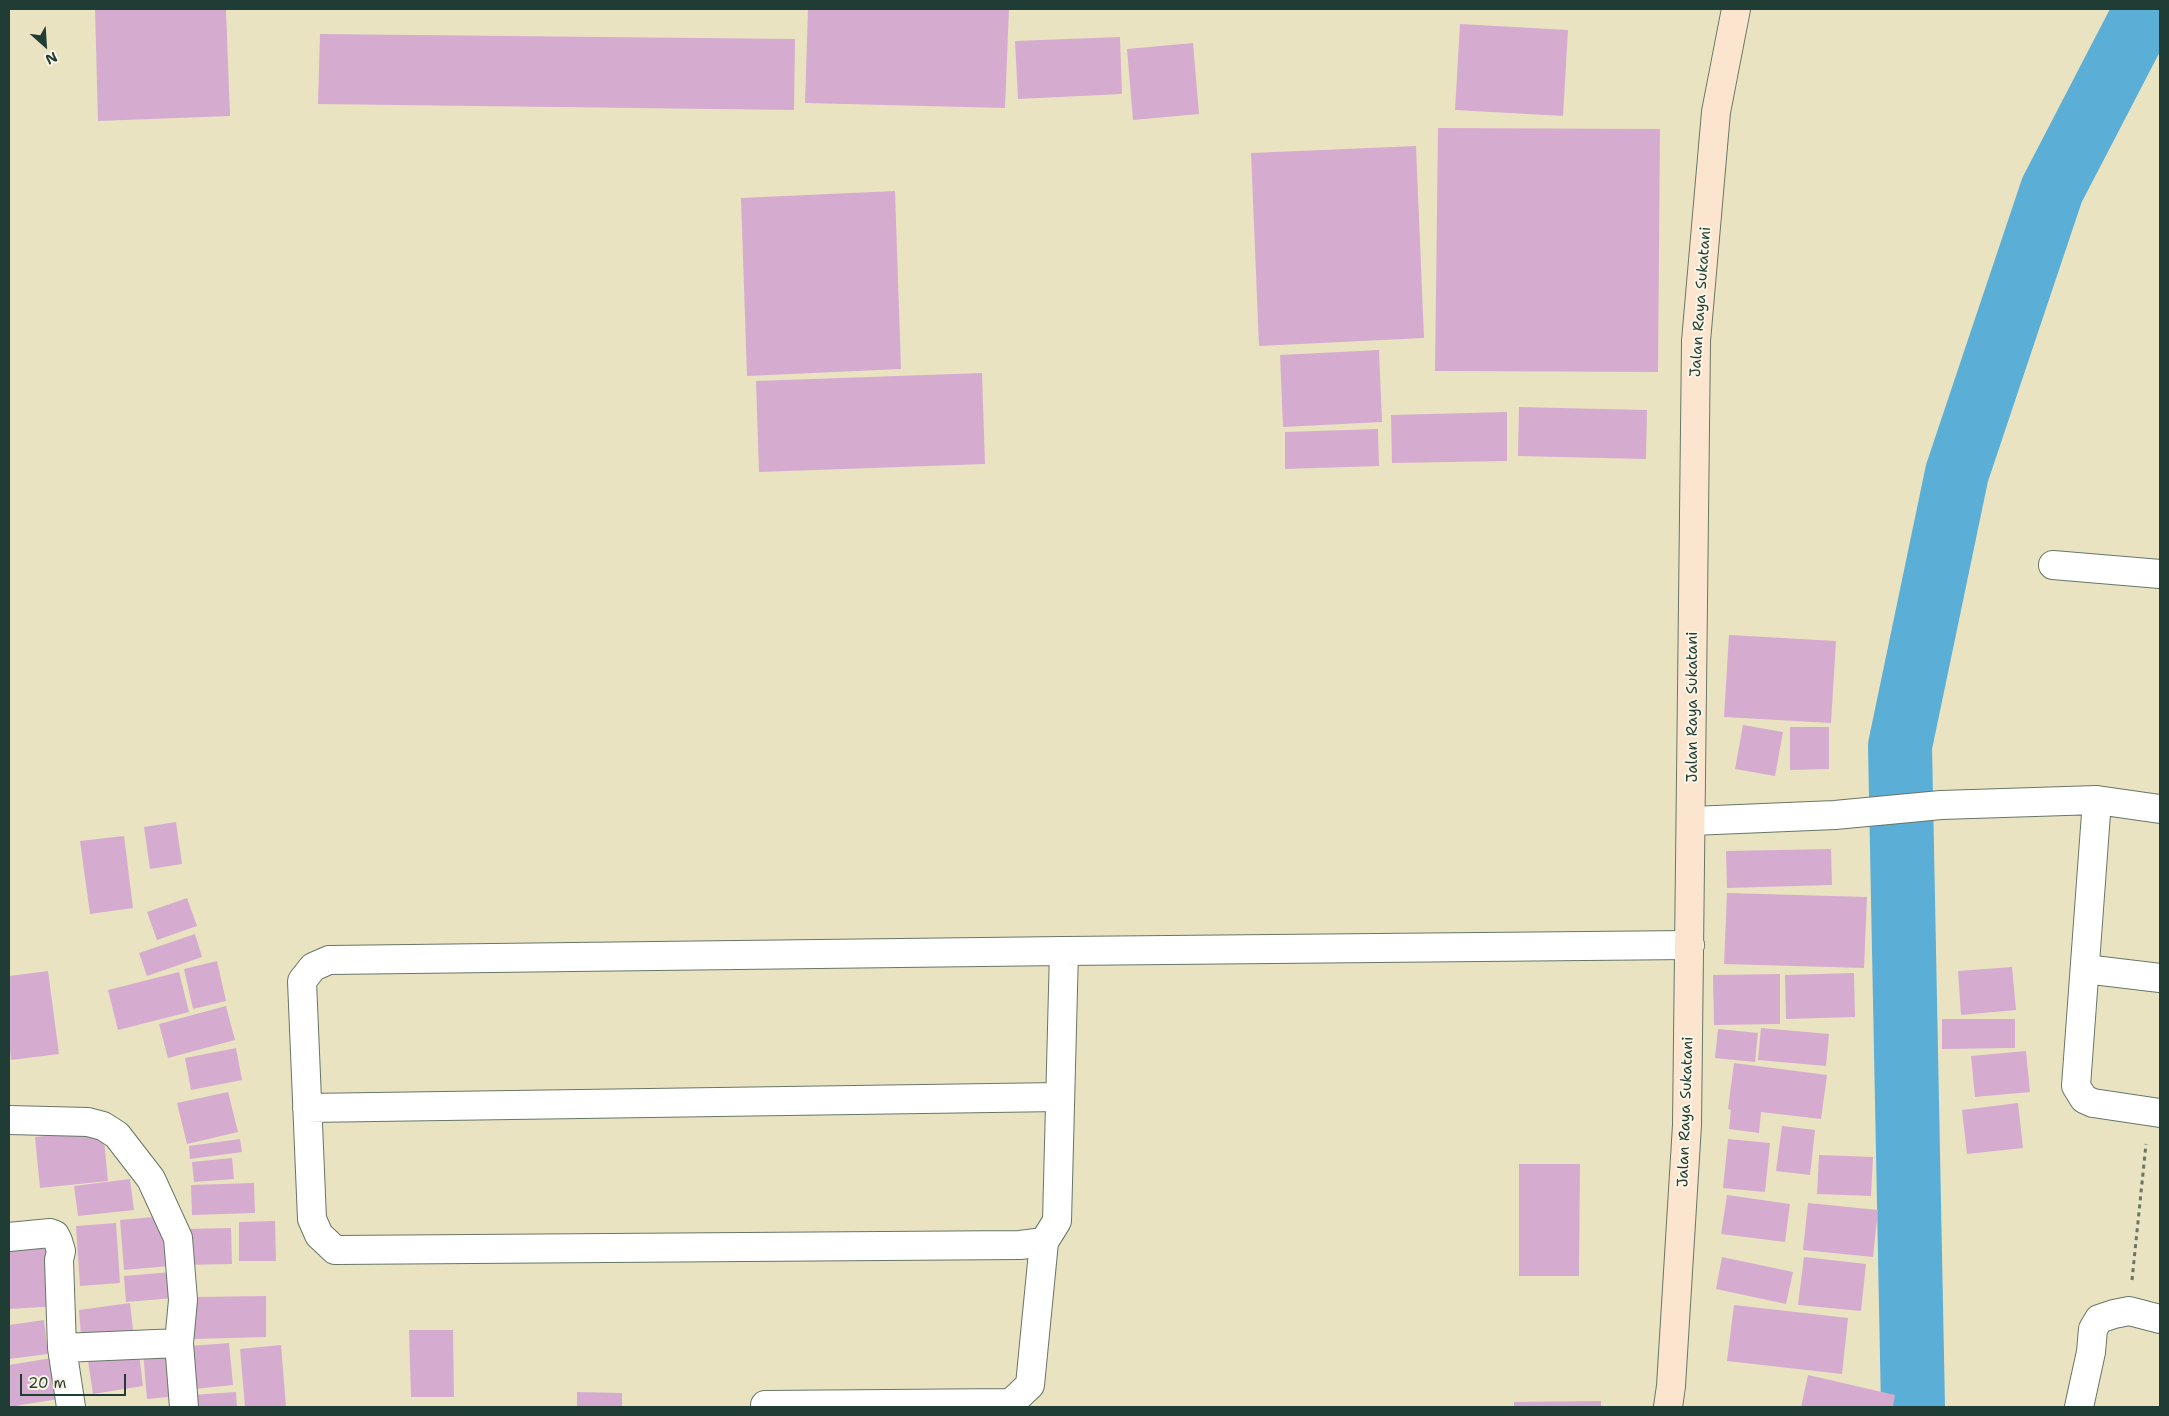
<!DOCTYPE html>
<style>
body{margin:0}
#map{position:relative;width:2169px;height:1416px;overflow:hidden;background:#eae3c2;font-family:"Shantell Sans",sans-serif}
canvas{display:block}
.frame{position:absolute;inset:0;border:10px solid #1f3d34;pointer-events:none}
.north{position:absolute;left:20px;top:20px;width:50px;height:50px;-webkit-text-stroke:4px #fcf5e5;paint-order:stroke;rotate:154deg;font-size:14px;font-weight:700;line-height:20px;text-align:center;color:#1f3d34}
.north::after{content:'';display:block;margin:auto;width:18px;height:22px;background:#1f3d34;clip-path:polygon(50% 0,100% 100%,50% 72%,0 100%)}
.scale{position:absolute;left:20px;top:1374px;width:106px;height:22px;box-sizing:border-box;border:2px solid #1f3d34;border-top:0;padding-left:6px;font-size:15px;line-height:18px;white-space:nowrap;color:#1f3d34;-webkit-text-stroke:4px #fcf5e5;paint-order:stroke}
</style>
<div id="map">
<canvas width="2169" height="1416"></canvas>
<div class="frame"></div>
<div class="north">N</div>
<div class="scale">20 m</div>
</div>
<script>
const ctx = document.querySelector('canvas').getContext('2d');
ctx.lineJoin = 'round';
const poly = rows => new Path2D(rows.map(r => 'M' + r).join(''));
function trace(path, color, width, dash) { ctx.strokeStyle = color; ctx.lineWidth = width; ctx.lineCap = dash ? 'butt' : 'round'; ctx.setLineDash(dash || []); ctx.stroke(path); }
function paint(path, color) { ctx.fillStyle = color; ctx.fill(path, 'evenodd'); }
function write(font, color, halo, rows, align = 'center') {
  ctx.font = font + ' "Shantell Sans",sans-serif'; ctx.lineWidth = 4; ctx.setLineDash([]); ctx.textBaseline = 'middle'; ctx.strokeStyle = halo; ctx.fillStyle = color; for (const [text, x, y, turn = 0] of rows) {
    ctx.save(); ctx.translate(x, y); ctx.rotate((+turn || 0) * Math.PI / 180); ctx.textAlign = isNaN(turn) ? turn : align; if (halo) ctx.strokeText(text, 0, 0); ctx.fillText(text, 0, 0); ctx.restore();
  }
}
const river = poly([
 [1913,1407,1900,746,1957,473,2052,190,2146,9]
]);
const building = poly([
 [95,9,226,9,230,116,98,121],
 [808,9,1009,9,1005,108,805,103],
 [1460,24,1568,30,1563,116,1455,110],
 [320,34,795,39,794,110,318,104],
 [1120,37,1122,94,1018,99,1015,41],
 [1193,43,1199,114,1133,120,1127,49],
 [1438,128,1660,129,1658,372,1435,371],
 [1416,146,1424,338,1259,346,1251,153],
 [895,191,901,369,747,376,741,198],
 [1379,350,1382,422,1283,427,1280,355],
 [982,373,985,464,759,472,756,381],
 [1519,407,1647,410,1646,459,1518,456],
 [1507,412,1507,461,1392,463,1391,415],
 [1378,429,1379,466,1285,469,1285,432],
 [1729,635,1836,641,1831,723,1724,717],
 [1743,725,1783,732,1775,776,1735,769],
 [1790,727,1829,727,1829,769,1790,770],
 [176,822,182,864,150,869,144,827],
 [124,836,133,908,90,914,80,841],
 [1831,849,1832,885,1727,888,1726,851],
 [1727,893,1867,897,1864,968,1724,964],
 [187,898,197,926,157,940,147,912],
 [195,934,202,957,147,976,139,953],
 [217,961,226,1001,193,1009,184,969],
 [2012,967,2016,1010,1961,1015,1958,971],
 [48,971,59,1054,11,1060,9,1041,9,976],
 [179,972,189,1012,118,1030,108,990],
 [1854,973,1855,1017,1786,1019,1785,975],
 [1780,974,1780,1024,1714,1025,1713,975],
 [226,1006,235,1040,168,1058,159,1024],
 [1942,1019,2015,1019,2015,1048,1942,1049],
 [1761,1028,1829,1034,1826,1066,1758,1060],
 [1718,1029,1758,1033,1755,1062,1715,1058],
 [236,1048,242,1080,191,1090,185,1058],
 [2026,1051,2030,1092,1975,1097,1971,1056],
 [1734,1063,1827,1075,1821,1119,1761,1112,1759,1133,1729,1129,1731,1110,1728,1109],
 [228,1092,238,1132,187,1144,177,1103],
 [2018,1103,2023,1148,1967,1154,1962,1110],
 [1782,1126,1815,1130,1810,1175,1776,1171],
 [103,1130,108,1181,40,1188,35,1137],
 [240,1139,242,1152,190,1159,189,1146],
 [1728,1139,1770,1143,1765,1192,1723,1188],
 [1819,1155,1873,1157,1871,1196,1817,1194],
 [232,1158,234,1179,194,1182,192,1162],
 [1519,1164,1580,1164,1579,1276,1519,1276],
 [130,1179,134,1210,78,1216,74,1186],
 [254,1183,255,1213,192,1215,191,1185],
 [1727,1195,1790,1204,1785,1242,1721,1234],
 [1808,1203,1878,1210,1873,1257,1803,1250],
 [165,1216,170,1266,124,1270,120,1220],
 [275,1221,276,1261,239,1261,239,1222],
 [116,1223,120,1283,80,1286,76,1226],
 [231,1228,232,1264,183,1265,183,1229],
 [56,1242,59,1306,9,1309,9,1245],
 [1722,1257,1793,1272,1786,1304,1716,1289],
 [1804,1257,1866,1264,1861,1311,1798,1305],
 [172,1272,174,1298,126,1302,124,1276],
 [266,1296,266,1337,194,1339,194,1297],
 [130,1303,133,1330,81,1336,79,1310],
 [1734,1305,1848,1318,1842,1374,1727,1361],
 [44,1320,48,1354,9,1359,9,1325],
 [409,1330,453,1330,454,1397,411,1397],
 [229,1343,233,1385,194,1389,190,1346],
 [281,1345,286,1407,245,1407,240,1349],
 [175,1349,178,1396,147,1399,143,1352],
 [139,1353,143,1386,93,1394,88,1361],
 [52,1358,58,1399,9,1407,9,1365],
 [1808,1375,1895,1395,1893,1407,1801,1407],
 [236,1392,237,1407,192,1407,191,1395],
 [577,1392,622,1393,622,1407,577,1407],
 [1601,1401,1601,1407,1514,1407,1514,1402]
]);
const path = poly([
 [2132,1280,2146,1144]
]);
const street = poly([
 [2053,565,2160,574],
 [2097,800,2076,1086,2084,1099,2093,1103,2160,1113],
 [1692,821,1835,815,1941,805,2097,800,2160,809],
 [1064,951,1057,1221,1044,1242,1020,1245,335,1250,319,1235,312,1219,302,981,313,967,329,960,1064,951,1690,945],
 [2085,969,2160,978],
 [307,1108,1060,1097],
 [9,1120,88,1122,103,1126,117,1135,151,1179,178,1238,183,1300,179,1343,184,1407],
 [9,1237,50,1233,55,1235,58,1241,61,1251,59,1260,62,1348,179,1343],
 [62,1348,71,1407],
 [765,1405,1011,1403,1030,1385,1044,1242],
 [2079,1407,2091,1352,2093,1329,2099,1319,2114,1314,2129,1311,2160,1319]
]);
const secondary = poly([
 [1668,1407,1671,1386,1687,1125,1696,341,1716,112,1736,9]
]);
const streetNames = [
 ["Jalan Raya Sukatani",1701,302,-86],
 ["Jalan Raya Sukatani",1693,707,-90],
 ["Jalan Raya Sukatani",1686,1112,-88]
];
trace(river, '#5baed6', 64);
paint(building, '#d5acd0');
trace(street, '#676', 30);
trace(secondary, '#676', 30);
trace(path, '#676', 3, [4, 4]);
trace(street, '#fff', 28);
trace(secondary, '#fce5cf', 28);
write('15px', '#1f3d34', '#fcf5e5', streetNames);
</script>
